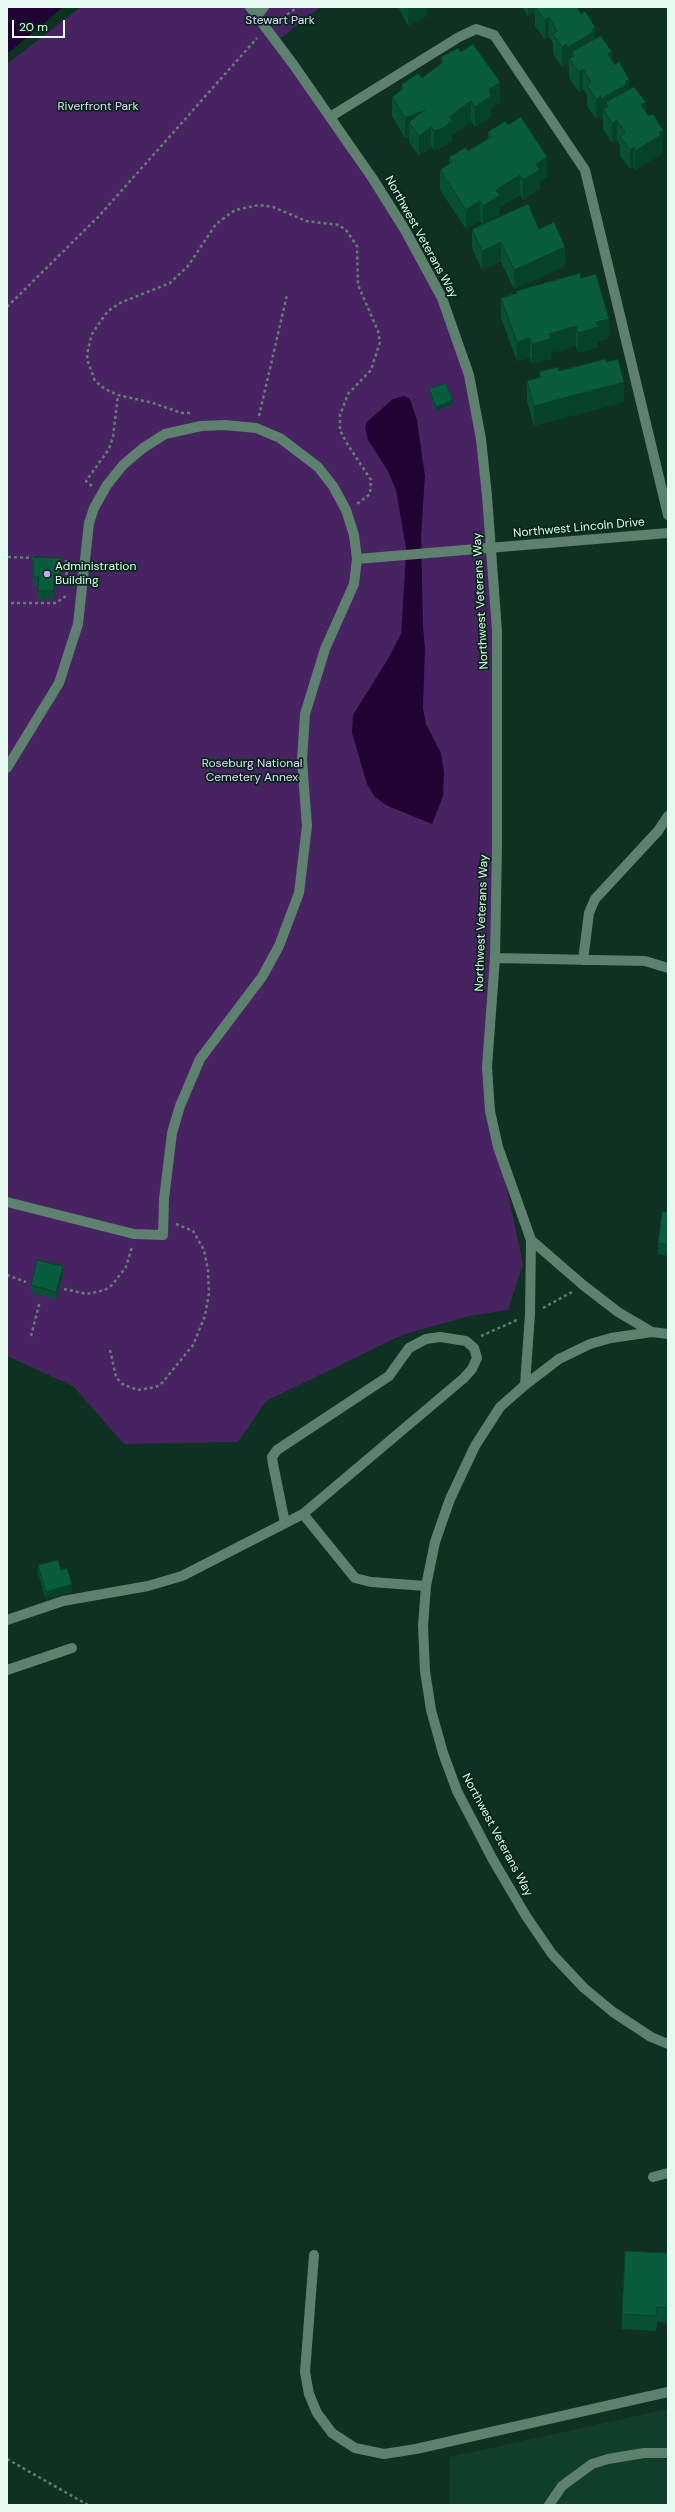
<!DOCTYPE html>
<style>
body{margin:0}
#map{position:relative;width:675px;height:2512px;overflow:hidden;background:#0e3121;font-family:"DM Sans",sans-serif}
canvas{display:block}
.frame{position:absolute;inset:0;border:8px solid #e7faef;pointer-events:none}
.scale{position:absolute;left:12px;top:20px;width:53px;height:18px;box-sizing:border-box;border:2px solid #e7faef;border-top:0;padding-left:5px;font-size:12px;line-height:14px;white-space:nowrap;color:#e7faef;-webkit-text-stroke:3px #032718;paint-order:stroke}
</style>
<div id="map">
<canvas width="675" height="2512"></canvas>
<div class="frame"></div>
<div class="scale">20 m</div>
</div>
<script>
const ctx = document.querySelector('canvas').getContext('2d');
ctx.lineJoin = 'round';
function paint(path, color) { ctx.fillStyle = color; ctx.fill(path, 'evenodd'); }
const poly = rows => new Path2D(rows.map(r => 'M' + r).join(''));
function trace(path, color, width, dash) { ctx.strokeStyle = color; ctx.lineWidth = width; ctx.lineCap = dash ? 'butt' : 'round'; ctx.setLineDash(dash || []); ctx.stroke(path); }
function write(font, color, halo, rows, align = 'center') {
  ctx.font = font + ' "DM Sans",sans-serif'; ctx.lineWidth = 3.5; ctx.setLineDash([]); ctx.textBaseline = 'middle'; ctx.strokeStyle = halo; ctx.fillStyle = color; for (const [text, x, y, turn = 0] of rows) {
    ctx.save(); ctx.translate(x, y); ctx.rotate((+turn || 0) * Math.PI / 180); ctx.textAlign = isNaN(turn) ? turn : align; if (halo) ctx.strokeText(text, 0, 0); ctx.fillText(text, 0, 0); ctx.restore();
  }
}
const built = poly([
 [668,2409,668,2505,449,2505,450,2457]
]);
const green = poly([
 [81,7,320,7,276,42,423,264,469,375,487,496,497,771,487,1067,498,1147,523,1264,508,1310,469,1316,402,1335,266,1401,238,1442,124,1444,73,1386,7,1356,7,64]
]);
const water = poly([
 [7,7,63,7,7,54],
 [404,396,410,399,417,420,425,476,421,537,423,625,425,649,423,708,426,724,441,753,444,772,443,796,432,824,388,806,375,797,367,784,352,733,353,715,388,659,401,634,405,572,406,548,396,490,388,471,368,440,365,427,367,422,393,399]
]);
const path = poly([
 [277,21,298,7],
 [7,307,100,215,257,38],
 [190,413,182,413,153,403,118,395,105,389,95,381,87,359,88,349,92,334,100,322,108,311,120,303,170,283,188,266,216,224,235,210,259,205,273,207,306,221,339,225,346,230,357,246,358,285,378,331,380,342,371,370,348,394,340,415,340,430,346,442,371,480,370,494,357,504],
 [259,416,287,295],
 [92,486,86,481,109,449,113,437,118,395],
 [8,557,35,558],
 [66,560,67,585],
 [11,603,56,603,66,596],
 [7,1275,26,1282],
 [64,1289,87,1294,105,1290,112,1285,126,1267,132,1247],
 [543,1308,572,1292],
 [31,1336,40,1301],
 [481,1336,517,1320],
 [110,1350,116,1377,122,1384,138,1390,156,1387,163,1382,193,1345,205,1316,209,1293,208,1270,204,1250,193,1231,176,1224],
 [7,2459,88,2505]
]);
const minor = poly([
 [250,7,293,64,373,179,405,230,442,298,469,375,481,439,487,496,497,631,497,846,495,958,487,1067,490,1111,498,1147,531,1240],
 [257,16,264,7],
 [330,117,459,37,476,29,494,35,585,170,668,515],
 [357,559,668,533],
 [7,768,59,683,78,624,89,523,94,508,107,485,123,465,143,448,165,434,201,426,225,425,256,428,280,438,318,467,333,486,346,510,354,535,357,559,354,584,325,649,305,714,302,760,307,826,299,893,279,946,262,977,200,1059,180,1106,172,1133,164,1199,163,1235,134,1234,7,1202],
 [495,958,645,961,668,968],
 [583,960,589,913,595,899,658,831,668,816],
 [668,1334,652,1332,611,1338,590,1344,559,1359,525,1385,500,1407,475,1446,450,1499,435,1542,426,1586,423,1626,425,1671,431,1710,443,1753,457,1791,493,1860,526,1916,552,1954,584,1988,613,2012,651,2037,668,2044],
 [525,1385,530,1314,531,1240,583,1285,618,1312,652,1332],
 [303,1514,355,1578,371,1582,426,1586],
 [7,1620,63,1601,148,1586,182,1576,303,1514,464,1378,472,1369,477,1358,474,1348,466,1341,440,1337,426,1339,409,1348,389,1376,277,1450,272,1457,273,1464,285,1523],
 [7,1670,72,1648],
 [653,2177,668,2173],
 [314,2255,305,2372,309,2394,317,2413,332,2433,355,2448,384,2454,416,2449,668,2392],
 [549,2505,562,2486,592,2464,608,2459,644,2453,668,2453]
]);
const wall = poly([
 [398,7,427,7,427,16,408,26],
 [522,7,578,7,578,9,595,39,612,61,629,90,646,112,663,150,661,151,661,155,635,170,634,167,630,169,620,156,620,146,617,140,612,143,603,129,603,118,601,119,601,116,596,119,587,106,587,95,583,89,579,92,569,78,569,67,567,68,567,64,562,67,553,54,553,43,549,37,545,40,535,26,535,15,533,16,533,13,528,16],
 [441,57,500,102,491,108,491,116,475,127,471,121,452,135,452,141,443,147,434,151,431,146,419,156,409,142,409,136,405,138,392,116,392,97,401,90,401,85,422,78,441,64],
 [508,125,547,177,540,181,540,189,523,200,520,195,500,207,500,215,492,220,539,229,565,266,514,289,501,262,482,270,472,248,472,229,482,224,480,221,466,229,440,190,440,170,449,164,449,157,468,151,488,139,488,132],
 [581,278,609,338,598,342,598,347,578,353,576,346,551,353,551,359,532,364,530,358,517,361,501,318,501,298,516,293,516,291],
 [606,362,624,402,534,426,527,401,527,381,539,378,539,372,559,371],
 [429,389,453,404,436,411,429,393],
 [33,557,61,558,60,582,54,582,54,599,38,599,38,585,33,585],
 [668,1212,668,1256,658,1254,658,1243],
 [63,1274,56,1299,31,1293,31,1285],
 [38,1565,61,1570,72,1592,46,1599,38,1573],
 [668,2253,668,2323,657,2322,656,2331,622,2329,622,2314]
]);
const shadedWall = poly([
 [408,7,427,7,427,16,408,26],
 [528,7,533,7,533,13,528,16],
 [533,7,535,7,535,15,533,16],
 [549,17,549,37,545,40,545,20],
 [595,27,595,47,574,56,572,51,572,63,569,58,569,67,567,68,567,48],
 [567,44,567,64,562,67,562,47],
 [612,52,612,71,608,54],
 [583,69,583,89,579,92,579,72],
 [629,79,629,99,608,107,606,102,606,114,603,109,603,118,601,119,601,99],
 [500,82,500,102,491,108,491,116,475,127,475,107,489,90],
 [601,96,601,116,596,119,596,99],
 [471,101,471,121,452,135,452,141,443,147,434,151,434,131,450,116],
 [646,102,646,122,641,105],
 [425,110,409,122,409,136,405,138,405,118],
 [617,120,617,140,612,143,612,123],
 [431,127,431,146,419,156,419,136],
 [663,130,663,150,661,151,661,155,635,170,635,151],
 [634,147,634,167,630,169,630,150],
 [547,157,547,177,540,181,540,189,523,200,523,180,536,164],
 [520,175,520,195,500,207,500,215,483,226,483,206,496,190],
 [480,201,480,221,466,229,466,210],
 [501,242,501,262,482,270,482,251],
 [565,247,565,266,514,289,514,270],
 [609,319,609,338,598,342,598,347,578,353,578,333,596,322],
 [576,326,576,346,551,353,551,359,532,364,532,344,549,334],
 [530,338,530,358,517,361,517,342],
 [624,382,624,402,534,426,534,406],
 [453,400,453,404,436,411,436,407],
 [63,1266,63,1274,56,1299,56,1292],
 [72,1584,72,1592,46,1599,46,1592]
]);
const building = poly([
 [535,7,577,7,581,14,585,11,595,27,592,30,593,32,567,48,567,44,562,47,553,34,557,31,549,17,545,20,535,7],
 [601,36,612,52,608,54,615,65,619,62,629,79,626,81,627,84,601,99,601,96,596,99,587,86,591,82,583,69,579,72,569,58,574,56,572,51,601,36],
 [473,44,500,82,489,90,491,96,475,107,471,101,450,116,452,121,443,128,434,131,431,127,419,136,409,122,425,110,405,118,392,97,403,89,401,85,418,73,422,78,443,62,441,57,458,48,461,52,473,44],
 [634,87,646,102,641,105,649,116,653,114,663,130,659,133,661,135,635,151,634,147,630,150,620,137,625,133,617,120,612,123,603,109,608,107,606,102,634,87],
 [521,117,547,157,536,164,540,170,523,180,520,175,496,190,500,195,483,206,480,201,466,210,440,170,452,162,449,157,466,147,468,151,491,137,488,132,505,121,508,125,521,117],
 [528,204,539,229,554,222,565,247,514,270,501,242,482,251,472,229,528,204],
 [580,273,581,278,596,274,609,319,596,322,598,327,578,333,576,326,549,334,551,339,532,344,530,338,517,342,501,298,517,293,516,291,580,273],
 [605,359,606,362,618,359,624,382,534,406,527,381,541,377,539,372,558,367,559,371,605,359],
 [446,383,453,400,436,407,429,389,446,383],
 [33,557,61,558,60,575,54,575,54,591,38,591,39,577,33,577,33,557],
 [662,1211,668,1212,668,1245,658,1243,662,1211],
 [37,1260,63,1266,56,1292,31,1285,37,1260],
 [58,1560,61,1570,67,1568,72,1584,46,1592,38,1565,58,1560],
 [625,2251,668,2253,668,2308,657,2307,656,2316,622,2314,625,2251]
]);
const markers = [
 [47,574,4,"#d39cfd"]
];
const parkNames = [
 ["Stewart Park",280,21],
 ["Riverfront Park",98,107],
 ["Roseburg National",252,764],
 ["Cemetery Annex",252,778]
];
const streetNames = [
 ["Northwest Veterans Way",421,237,61],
 ["Northwest Lincoln Drive",579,528,-5],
 ["Northwest Veterans Way",481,601,-93],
 ["Northwest Veterans Way",482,923,-88],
 ["Northwest Veterans Way",497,1835,62]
];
const poiNames = [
 ["Administration",55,567],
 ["Building",55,581]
];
paint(built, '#113e2b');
paint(green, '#482362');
paint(water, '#210333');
trace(path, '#627f71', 2.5, [3, 3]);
trace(minor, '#5d816e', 10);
paint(wall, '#085035');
paint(shadedWall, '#06412b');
paint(building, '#095d3e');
trace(building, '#06412b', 1);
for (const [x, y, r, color] of markers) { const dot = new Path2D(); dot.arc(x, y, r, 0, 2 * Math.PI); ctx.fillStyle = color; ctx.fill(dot); trace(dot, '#032718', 1.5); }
write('12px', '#ead5fc', '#032718', parkNames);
write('12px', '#e7faef', '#032718', streetNames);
write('12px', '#e7faef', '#032718', poiNames, 'left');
</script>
